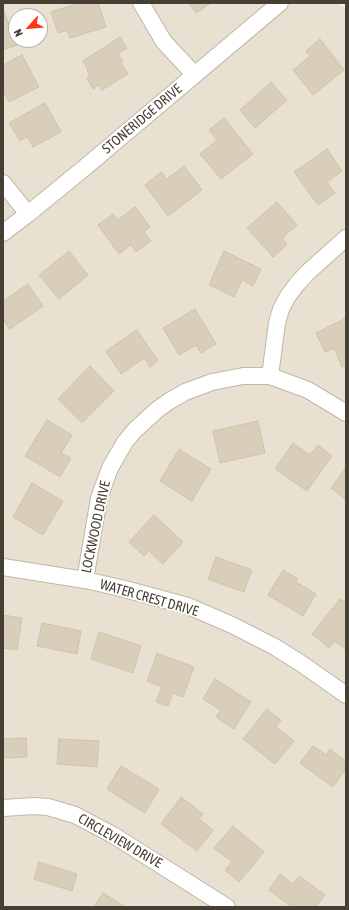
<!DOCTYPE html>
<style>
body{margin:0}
#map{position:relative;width:349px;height:910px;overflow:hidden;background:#f4efe3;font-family:"Asap Condensed",sans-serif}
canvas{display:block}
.frame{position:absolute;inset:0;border:4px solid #463f33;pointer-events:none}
.north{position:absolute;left:8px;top:8px;width:40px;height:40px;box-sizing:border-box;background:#fff;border:1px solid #b5b2ad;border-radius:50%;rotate:243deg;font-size:11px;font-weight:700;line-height:16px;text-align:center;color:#463f33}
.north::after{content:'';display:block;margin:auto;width:14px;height:18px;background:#ff370f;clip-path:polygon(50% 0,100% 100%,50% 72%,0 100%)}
</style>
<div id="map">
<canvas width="349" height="910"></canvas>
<div class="frame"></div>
<div class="north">N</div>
</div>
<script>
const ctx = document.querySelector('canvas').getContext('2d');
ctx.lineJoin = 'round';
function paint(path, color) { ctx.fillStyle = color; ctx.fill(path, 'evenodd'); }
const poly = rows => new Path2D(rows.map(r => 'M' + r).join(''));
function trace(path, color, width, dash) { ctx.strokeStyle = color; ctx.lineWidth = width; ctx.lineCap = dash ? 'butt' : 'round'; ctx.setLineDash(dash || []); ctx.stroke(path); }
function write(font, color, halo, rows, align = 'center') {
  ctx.font = font + ' "Asap Condensed",sans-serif'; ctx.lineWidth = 3.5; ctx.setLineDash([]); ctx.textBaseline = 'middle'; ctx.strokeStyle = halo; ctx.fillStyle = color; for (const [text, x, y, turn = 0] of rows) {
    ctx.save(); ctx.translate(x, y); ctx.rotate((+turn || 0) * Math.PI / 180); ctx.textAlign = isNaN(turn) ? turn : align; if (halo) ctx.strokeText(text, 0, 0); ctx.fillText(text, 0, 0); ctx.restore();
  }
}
const residential = poly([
 [3,3,338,3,346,9,346,907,3,907],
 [16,16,40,16,40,40,16,40]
]);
const building = poly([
 [79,3,98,3,106,27,70,38,67,30,58,33,51,12,79,3],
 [189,3,211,3,196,13,189,3],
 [3,9,17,45,3,50,3,9],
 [120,37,127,48,118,54,123,62,121,63,128,74,102,90,99,85,93,89,87,78,90,76,87,71,88,70,83,61,120,37],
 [320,39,344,70,313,95,293,70,310,56,306,51,320,39],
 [22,55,39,87,9,102,3,91,3,65,22,55],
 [271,82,287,100,255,128,240,110,271,82],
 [45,103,61,132,33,147,27,136,20,141,9,123,45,103],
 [224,118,253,154,221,179,200,154,217,140,209,130,224,118],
 [327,149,342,171,327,182,335,193,318,205,294,172,327,149],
 [184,166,202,190,168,216,145,185,161,172,167,179,184,166],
 [277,202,297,225,282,238,287,245,273,257,247,228,277,202],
 [135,207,150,227,144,232,151,241,136,252,131,245,119,254,98,225,113,214,118,220,135,207],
 [69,251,88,275,59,299,39,275,69,251],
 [224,251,261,269,253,286,242,280,234,297,209,285,224,251],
 [28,284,43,306,10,329,3,320,3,301,28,284],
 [195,309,216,344,201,353,196,345,179,355,163,328,195,309],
 [346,318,346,365,342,367,334,348,325,352,316,333,346,318],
 [137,330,158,361,150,367,144,358,121,374,106,351,137,330],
 [90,366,114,391,82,423,58,399,90,366],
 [47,420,72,435,61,453,71,458,60,477,25,456,47,420],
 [258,421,265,453,220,463,213,431,258,421],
 [293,443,310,455,318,445,332,456,307,491,275,469,293,443],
 [179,449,211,469,192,501,160,481,179,449],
 [345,469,346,470,346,500,331,488,345,469],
 [32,483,63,501,43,535,13,517,32,483],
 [154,515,183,542,163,564,149,551,144,556,129,542,154,515],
 [216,557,252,570,244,592,208,579,216,557],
 [283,570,298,579,296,582,316,594,303,616,268,595,283,570],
 [340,599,346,603,346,650,335,641,329,648,312,634,340,599],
 [3,615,22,618,17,650,3,648,3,615],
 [42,623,81,631,77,654,37,646,42,623],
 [99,632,141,646,133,673,91,659,99,632],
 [157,653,194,667,183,697,173,693,168,706,156,702,162,687,147,681,157,653],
 [215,679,251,702,234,729,216,717,221,710,203,699,215,679],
 [267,709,281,720,276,727,294,741,275,764,243,739,267,709],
 [26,738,27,757,3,758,3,739,26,738],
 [59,739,99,741,97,767,57,764,59,739],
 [313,746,326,755,330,749,346,761,346,769,333,787,300,763,313,746],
 [121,766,159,789,145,813,107,789,121,766],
 [181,797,203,814,199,819,213,830,197,851,161,824,181,797],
 [233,826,264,852,239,882,225,870,232,862,214,848,233,826],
 [39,862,77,874,72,891,34,879,39,862],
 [280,874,293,884,299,876,325,895,316,907,292,907,269,890,280,874],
 [103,893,125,907,94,907,103,893]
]);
const street = poly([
 [141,3,164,42,194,74],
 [3,183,28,214],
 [3,233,28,214,83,169,280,3],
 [270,376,277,323,281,309,288,296,297,284,307,273,346,238],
 [3,567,85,580,121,588,188,606,232,625,275,647,302,664,346,695],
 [85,580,99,498,110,468,125,442,135,430,158,409,171,400,185,392,212,382,243,376,270,376,308,390,346,413],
 [3,808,34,806,48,807,75,815,113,835,227,907]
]);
const streetNames = [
 ["STONERIDGE DRIVE",142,119,-40],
 ["LOCKWOOD DRIVE",96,527,-78],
 ["WATER CREST DRIVE",149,598,16],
 ["CIRCLEVIEW DRIVE",120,841,30]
];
paint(residential, '#e8e1d1');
paint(building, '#d9ceba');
trace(building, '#d2c3aa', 1);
trace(street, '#c0b7a5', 18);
trace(street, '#fff', 16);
write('14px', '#463f33', '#fff', streetNames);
</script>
